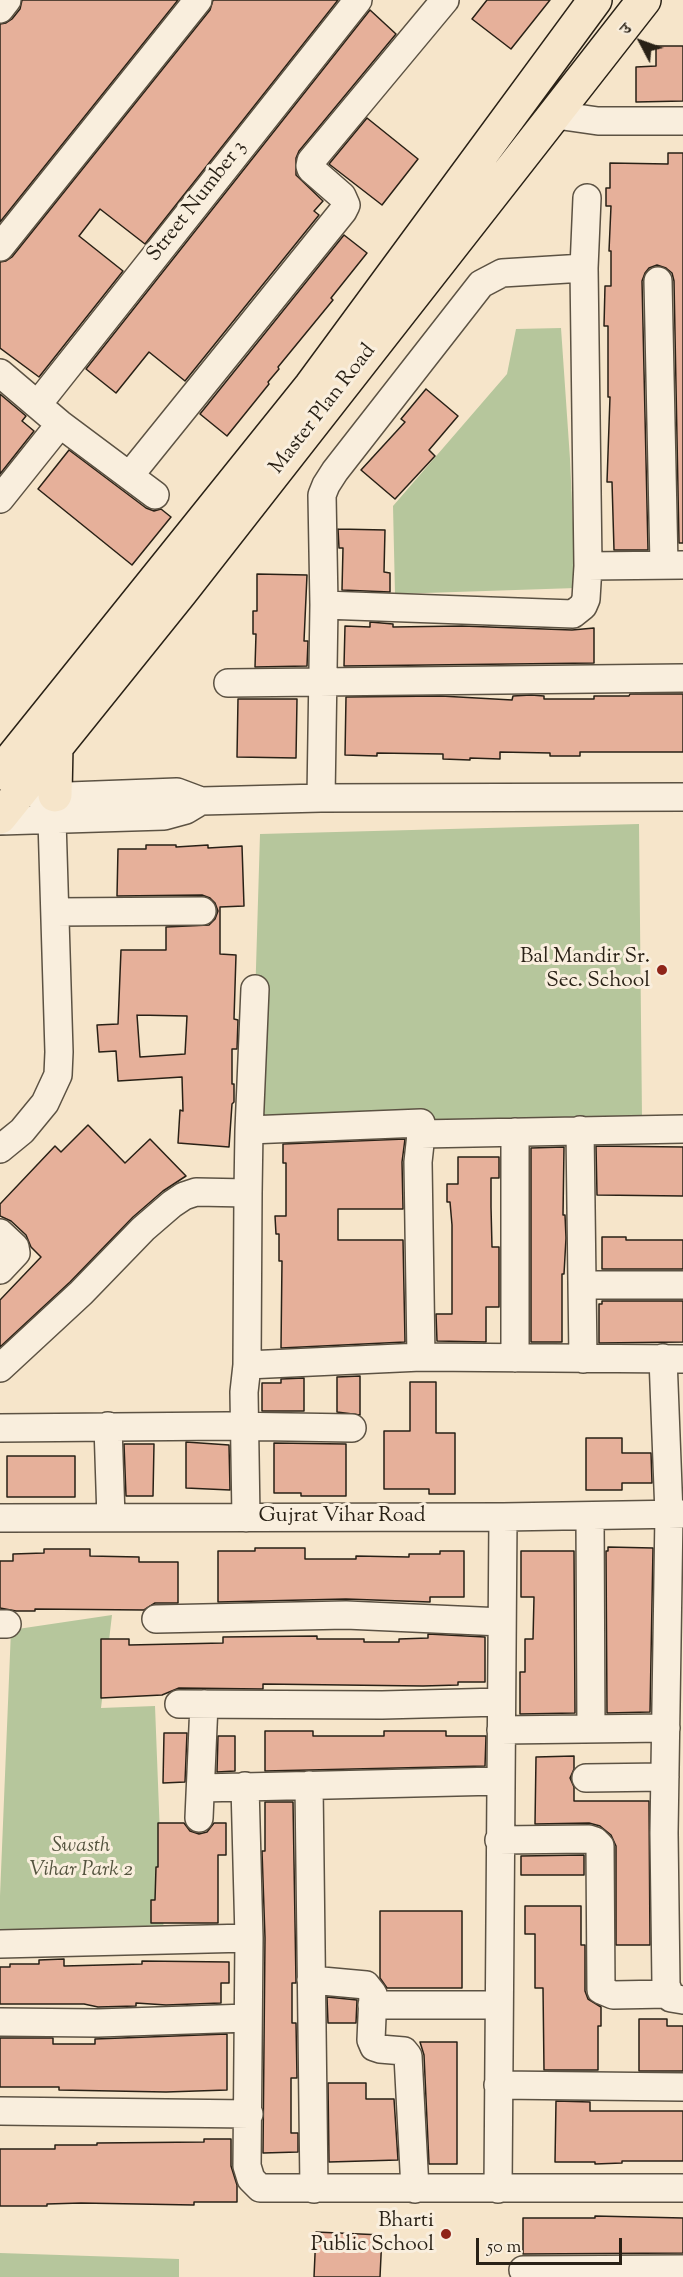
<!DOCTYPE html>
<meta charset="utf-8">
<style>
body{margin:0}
#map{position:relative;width:683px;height:2277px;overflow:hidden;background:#f6e5ca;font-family:"Sorts Mill Goudy","Noto Serif Devanagari",serif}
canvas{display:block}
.north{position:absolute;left:611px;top:12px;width:60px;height:60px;-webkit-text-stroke:4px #f9eedd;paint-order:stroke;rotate:311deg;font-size:16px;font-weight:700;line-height:24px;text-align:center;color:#292116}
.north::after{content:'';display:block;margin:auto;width:21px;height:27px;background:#292116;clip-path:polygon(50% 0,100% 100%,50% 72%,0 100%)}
.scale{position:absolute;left:476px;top:2238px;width:146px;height:27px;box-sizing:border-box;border:3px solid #292116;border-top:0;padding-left:8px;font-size:18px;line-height:21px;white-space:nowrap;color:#292116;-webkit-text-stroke:4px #f9eedd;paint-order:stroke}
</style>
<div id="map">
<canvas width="683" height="2277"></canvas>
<div class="north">उ</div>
<div class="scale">50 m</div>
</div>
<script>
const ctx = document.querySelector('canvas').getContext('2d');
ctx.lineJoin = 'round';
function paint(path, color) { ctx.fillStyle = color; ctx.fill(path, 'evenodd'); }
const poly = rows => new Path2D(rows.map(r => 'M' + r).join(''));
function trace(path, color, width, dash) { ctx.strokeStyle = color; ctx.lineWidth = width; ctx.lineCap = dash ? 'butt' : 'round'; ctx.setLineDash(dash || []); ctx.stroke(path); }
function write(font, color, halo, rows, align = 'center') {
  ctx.font = font + ' "Sorts Mill Goudy",serif'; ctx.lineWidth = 6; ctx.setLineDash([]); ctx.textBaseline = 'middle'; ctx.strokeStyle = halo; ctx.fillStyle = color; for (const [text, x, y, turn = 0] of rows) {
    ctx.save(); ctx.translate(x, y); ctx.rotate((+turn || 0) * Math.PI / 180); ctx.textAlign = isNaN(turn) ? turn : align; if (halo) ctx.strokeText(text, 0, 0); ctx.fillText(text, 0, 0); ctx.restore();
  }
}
const green = poly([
 [561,328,570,459,576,588,395,594,393,506,507,374,516,329],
 [639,824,642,1118,251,1134,260,834],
 [112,1615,101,1708,155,1706,164,1939,0,1952,0,1896,11,1630],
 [0,2253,179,2259,179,2277,0,2277]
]);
const building = poly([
 [22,0,178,0,0,222,0,24,6,23,12,19,20,9,22,0],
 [213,0,338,0,145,244,100,209,79,236,123,271,39,377,0,348,0,262,6,261,12,257,210,10,213,0],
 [487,0,550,0,511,49,472,19,487,0],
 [370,10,396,34,299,151,296,158,296,175,323,201,314,211,319,215,185,381,149,352,116,393,86,369,370,10],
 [656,46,683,46,683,101,636,102,636,67,656,66,656,46],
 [367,118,418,159,382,205,329,164,367,118],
 [668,153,683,153,683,543,679,543,674,281,672,273,666,268,657,265,649,268,645,273,642,281,648,550,614,550,612,482,607,482,610,397,608,397,608,326,604,326,605,286,611,286,611,251,609,251,611,206,606,206,606,188,610,188,610,163,668,164,668,153],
 [344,235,367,253,331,298,333,300,278,367,279,369,268,382,269,384,227,436,200,414,344,235],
 [426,389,458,416,429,450,435,456,395,499,361,470,405,422,401,419,426,389],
 [0,394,26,416,22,421,34,431,0,474,0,394],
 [69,450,146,508,154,511,161,509,171,517,132,565,38,489,69,450],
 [338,529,385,530,384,572,390,573,390,592,342,590,343,548,339,548,338,529],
 [257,574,307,575,304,641,308,641,307,666,255,667,256,634,253,634,253,611,257,611,257,574],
 [370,622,393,624,393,627,462,626,572,630,594,628,594,663,344,666,345,626,370,627,370,622],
 [630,694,683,694,683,752,580,752,580,756,550,756,550,753,500,752,500,759,470,758,470,760,443,759,443,754,377,753,377,756,345,755,346,697,441,696,512,700,513,696,531,695,544,696,544,699,594,699,594,696,629,696,630,694],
 [238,699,297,699,296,758,237,757,238,699],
 [146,845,176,845,176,847,208,845,208,848,242,846,244,906,220,907,220,954,236,955,234,1019,238,1020,237,1049,232,1049,232,1084,234,1084,234,1102,232,1104,229,1147,178,1143,180,1110,183,1111,182,1077,118,1081,116,1051,99,1052,97,1025,118,1024,121,950,166,950,166,927,209,925,215,919,218,911,215,903,210,898,202,895,117,896,118,849,146,849,146,845],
 [137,1015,187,1016,185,1054,140,1057,137,1015],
 [88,1125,125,1163,150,1139,186,1176,163,1191,133,1217,70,1282,0,1347,0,1300,41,1257,31,1247,26,1235,11,1221,0,1216,0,1204,55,1146,61,1152,88,1125],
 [405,1139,402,1162,403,1209,338,1209,338,1240,403,1240,405,1342,281,1348,282,1261,279,1261,279,1234,276,1234,275,1216,286,1216,286,1163,283,1163,283,1144,405,1139],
 [596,1146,683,1147,683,1196,597,1195,596,1146],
 [564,1147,563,1215,565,1215,566,1238,564,1274,562,1274,562,1342,531,1342,531,1148,564,1147],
 [458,1157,499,1157,499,1178,491,1178,491,1207,492,1247,499,1247,499,1307,486,1307,486,1342,437,1341,436,1314,452,1314,452,1225,450,1202,447,1202,447,1184,458,1184,458,1157],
 [602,1237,626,1237,626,1240,683,1240,683,1269,602,1269,602,1237],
 [602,1301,683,1301,683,1342,599,1343,599,1304,602,1304,602,1301],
 [360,1376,360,1415,337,1412,337,1377,360,1376],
 [304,1378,304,1411,262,1411,262,1383,281,1383,281,1379,304,1378],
 [410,1382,436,1382,436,1433,455,1433,455,1494,429,1494,429,1489,384,1489,384,1431,410,1431,410,1382],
 [586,1438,622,1438,622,1453,651,1453,652,1483,622,1483,622,1490,586,1490,586,1438],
 [186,1442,229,1445,230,1490,186,1488,186,1442],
 [274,1443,346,1444,346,1496,301,1496,301,1493,274,1493,274,1443],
 [124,1444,154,1444,153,1496,126,1496,124,1444],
 [7,1456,75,1456,75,1497,7,1497,7,1456],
 [608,1547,653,1548,650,1712,607,1713,606,1551,608,1551,608,1547],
 [255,1548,305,1548,305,1559,356,1559,356,1556,409,1557,409,1554,440,1554,440,1551,464,1551,464,1597,430,1597,430,1602,346,1599,218,1602,218,1551,255,1551,255,1548],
 [44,1549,90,1549,90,1556,139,1557,139,1562,178,1562,178,1603,155,1603,144,1610,35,1609,35,1611,16,1611,0,1608,0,1561,13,1561,13,1554,44,1553,44,1549],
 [521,1551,574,1551,575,1713,520,1714,520,1672,525,1672,525,1639,533,1639,534,1597,521,1597,521,1551],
 [428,1634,485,1637,485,1682,458,1682,458,1685,423,1686,263,1684,263,1689,179,1688,162,1695,101,1698,101,1639,129,1639,129,1645,223,1643,223,1637,317,1636,317,1639,364,1639,364,1642,399,1642,399,1639,428,1638,428,1634],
 [265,1731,313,1731,313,1736,384,1736,384,1731,446,1731,446,1736,486,1736,485,1766,265,1771,265,1731],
 [164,1733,187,1733,185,1782,163,1783,164,1733],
 [218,1736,235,1736,235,1771,217,1772,218,1736],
 [574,1756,574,1769,570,1778,574,1787,574,1801,649,1801,650,1945,616,1945,616,1846,611,1835,600,1826,589,1823,535,1824,536,1757,574,1756],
 [265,1802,293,1802,296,1983,292,1983,292,2023,296,2023,297,2078,291,2078,291,2133,298,2133,298,2152,263,2153,265,1938,262,1851,265,1851,265,1802],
 [158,1823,184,1823,190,1831,199,1834,207,1832,214,1823,226,1823,226,1855,218,1855,218,1923,151,1923,151,1900,155,1900,156,1867,158,1867,158,1823],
 [584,1855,584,1875,521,1875,521,1856,584,1855],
 [525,1906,581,1906,581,1945,585,1945,585,1991,588,1999,601,2007,601,2026,598,2026,598,2070,544,2070,543,1988,535,1988,535,1934,525,1934,525,1906],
 [380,1911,462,1911,462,1988,387,1988,380,1978,380,1911],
 [64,1959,64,1966,142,1964,142,1961,229,1962,229,1983,221,1983,221,2003,166,2005,136,2003,136,2006,98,2007,84,2004,0,2004,0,1967,10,1967,10,1964,39,1964,39,1960,64,1959],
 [327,1997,357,2000,356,2023,328,2023,327,1997],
 [639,2019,667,2019,667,2026,683,2026,683,2071,639,2071,639,2019],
 [227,2034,227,2090,166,2092,59,2090,59,2087,0,2087,0,2038,53,2038,53,2044,95,2044,95,2039,227,2034],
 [420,2042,457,2042,457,2164,429,2164,424,2055,420,2042],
 [328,2083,366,2083,366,2099,394,2099,398,2160,329,2162,328,2083],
 [556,2101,590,2102,590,2111,683,2111,683,2161,622,2161,622,2163,595,2164,595,2162,555,2162,556,2101],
 [204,2139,231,2139,231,2166,237,2185,237,2202,194,2202,194,2205,81,2203,47,2204,47,2206,0,2206,0,2149,55,2149,55,2145,97,2145,97,2143,204,2142,204,2139],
 [595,2216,683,2218,683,2253,523,2254,523,2218,595,2218,595,2216],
 [316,2232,382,2235,380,2277,314,2277,316,2232]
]);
const minor = poly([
 [0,9,7,0],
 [556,115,598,121,683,121],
 [0,247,198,0],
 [584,268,588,566,586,599,583,606,573,614,324,605,322,495,326,485,335,471,481,284,502,273,584,268],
 [584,268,587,198],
 [658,281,664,565],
 [0,373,60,424,155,495],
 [38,404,358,0],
 [130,475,343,211,346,205,342,196,311,169,310,166,311,161,445,0],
 [0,499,60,424],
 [588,566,683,565],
 [228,683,683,678],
 [35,794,69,796,177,792,201,801,321,798,683,797],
 [321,798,324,605],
 [0,821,164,816,186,810,201,801],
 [55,912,202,911],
 [255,989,249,1130,421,1123,421,1134],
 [580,1130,583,1359],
 [515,1132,515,1358],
 [0,1149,22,1131,45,1103,58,1075,59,1052,52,820,55,795],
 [248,1193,249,1130],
 [0,1233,15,1247,16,1253,0,1270],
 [582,1285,683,1285],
 [421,1357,418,1162,421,1134,683,1129],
 [663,1358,669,1514,664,1833,666,1985,671,1998,683,2000],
 [0,1368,81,1293,143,1229,172,1204,184,1196,196,1192,248,1193,247,1365,421,1357,683,1359],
 [108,1426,111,1518],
 [0,1428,227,1426,352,1428],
 [590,1516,591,1729],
 [0,1518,503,1517,683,1514],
 [246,1518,244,1392,247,1365],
 [156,1619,346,1615,502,1622],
 [0,1624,7,1624],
 [179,1704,382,1705,501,1702],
 [501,1730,666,1728],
 [586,1778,665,1777],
 [309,1785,314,2189],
 [245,1786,249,1938,247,2166,251,2179,260,2188,683,2188],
 [201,1788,499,1781],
 [199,1818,204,1704],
 [499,1840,589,1839,595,1841,600,1846,601,1990,613,1995,668,1994],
 [0,1944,249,1938],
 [311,1980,366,1985,373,1994,371,2040,374,2047,380,2049,404,2051,408,2056,415,2189],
 [372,2005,498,2005],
 [0,2022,98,2023,248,2018],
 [498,2085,683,2087],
 [0,2111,249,2114],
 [498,2189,503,1517],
 [523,2270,683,2269]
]);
const major = poly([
 [0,773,311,386,595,0],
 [55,795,56,745],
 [0,817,181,592,644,0]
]);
const markers = [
 [662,970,6,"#8f2418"],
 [446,2234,6,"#8f2418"]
];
const streetNames = [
 ["Street Number 3",198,202,-52],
 ["Master Plan Road",324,410,-52],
 ["Gujrat Vihar Road",342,1517]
];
const poiNames = [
 ["Bal Mandir Sr.",650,958],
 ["Sec. School",650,982],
 ["Bharti",434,2222],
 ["Public School",434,2246]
];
const parkNames = [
 ["Swasth",81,1847],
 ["Vihar Park 2",81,1871]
];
paint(green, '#b6c69c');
paint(building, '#e6b09a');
trace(building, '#292116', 1.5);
trace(minor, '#5c5243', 30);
trace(major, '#292116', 36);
trace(minor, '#f9eedd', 27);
trace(major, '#f6e5ca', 33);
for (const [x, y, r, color] of markers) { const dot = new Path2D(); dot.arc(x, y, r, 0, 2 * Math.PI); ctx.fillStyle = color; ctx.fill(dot); trace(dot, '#f9eedd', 2); }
write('21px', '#292116', '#f9eedd', streetNames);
write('21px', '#292116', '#f9eedd', poiNames, 'right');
write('italic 21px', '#53533e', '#f9eedd', parkNames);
</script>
